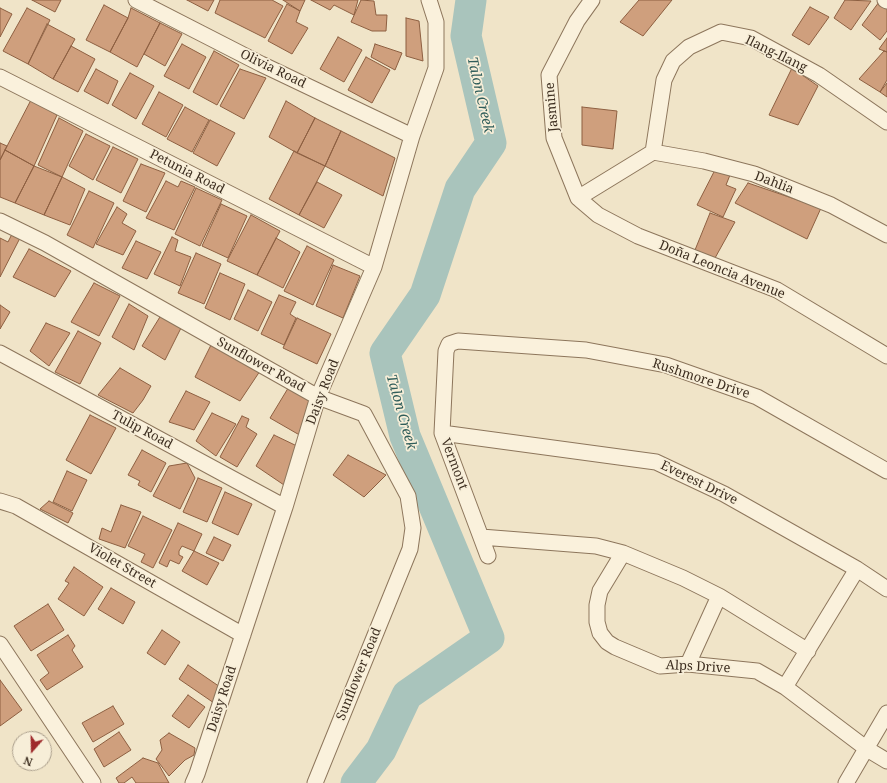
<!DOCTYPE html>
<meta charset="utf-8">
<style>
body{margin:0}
#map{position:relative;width:887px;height:783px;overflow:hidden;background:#f0e4c8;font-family:"Noto Serif",serif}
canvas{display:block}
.north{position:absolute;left:12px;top:731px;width:40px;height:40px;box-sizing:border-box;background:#f7eed8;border:1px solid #ada18e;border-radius:50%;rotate:200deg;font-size:11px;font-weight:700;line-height:16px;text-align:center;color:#3d2e20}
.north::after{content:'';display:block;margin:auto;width:14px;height:18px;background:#9e2a2b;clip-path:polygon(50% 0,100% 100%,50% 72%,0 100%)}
</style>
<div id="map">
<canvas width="887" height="783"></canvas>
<div class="north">N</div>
</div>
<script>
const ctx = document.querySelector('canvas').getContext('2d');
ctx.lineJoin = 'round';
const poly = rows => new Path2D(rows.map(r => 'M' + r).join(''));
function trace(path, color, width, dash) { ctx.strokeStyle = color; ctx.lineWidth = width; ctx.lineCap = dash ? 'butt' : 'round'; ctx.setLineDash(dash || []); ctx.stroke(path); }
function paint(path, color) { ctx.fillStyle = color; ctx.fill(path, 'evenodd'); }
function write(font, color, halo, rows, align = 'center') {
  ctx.font = font + ' "Noto Serif",serif'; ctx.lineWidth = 3.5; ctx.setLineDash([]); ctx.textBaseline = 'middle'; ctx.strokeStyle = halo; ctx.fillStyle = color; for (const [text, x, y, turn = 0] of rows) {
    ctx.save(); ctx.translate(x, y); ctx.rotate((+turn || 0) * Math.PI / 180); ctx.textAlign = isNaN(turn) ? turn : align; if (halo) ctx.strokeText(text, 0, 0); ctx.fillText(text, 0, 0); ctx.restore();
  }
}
const river = poly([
 [356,783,381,750,407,695,489,638,405,436,385,353,425,295,460,189,491,143,466,36,471,0]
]);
const building = poly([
 [32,0,61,0,55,12,32,0],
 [187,0,214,0,208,11,187,0],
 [220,0,272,0,283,6,265,38,215,13,220,0],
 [283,0,305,0,300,11,283,0],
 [311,0,358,0,354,15,334,5,330,10,311,0],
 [361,0,374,1,376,15,387,15,386,31,372,31,351,22,361,0],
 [639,0,672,0,643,36,620,22,639,0],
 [845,0,871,1,851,30,834,18,845,0],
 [879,2,887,8,887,31,880,40,862,25,879,2],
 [287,4,300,11,296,22,308,28,292,54,268,41,287,4],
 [104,5,128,18,110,52,86,40,104,5],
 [810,7,829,17,809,45,792,35,810,7],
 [0,8,12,14,0,37,0,8],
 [27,8,50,20,28,64,3,51,27,8],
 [131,8,160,23,137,67,110,52,128,18,131,8],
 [406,18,419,21,423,61,406,56,406,18],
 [160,23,182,34,165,66,144,54,160,23],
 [47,24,75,39,53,79,28,64,47,24],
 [338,37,362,50,344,82,320,69,338,37],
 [887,38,887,52,879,49,887,38],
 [182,44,206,57,189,89,164,76,182,44],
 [375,44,402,53,395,70,371,57,375,44],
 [71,46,95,59,78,92,53,79,71,46],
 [214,51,239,65,217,105,193,92,214,51],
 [884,51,887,52,887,80,880,92,859,79,884,51],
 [366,57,390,70,372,103,348,90,366,57],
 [792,68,818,86,798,125,769,115,792,68],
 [96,69,118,81,108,104,84,91,96,69],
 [240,69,266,78,244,119,220,106,240,69],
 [130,73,154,86,136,119,112,105,130,73],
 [887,83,887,97,880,92,887,83],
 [159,92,183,105,166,137,142,124,159,92],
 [31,100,57,115,34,166,5,150,31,100],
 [286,101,315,118,297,153,269,137,286,101],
 [185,107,209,120,192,152,167,139,185,107],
 [582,107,617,111,613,149,582,145,582,107],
 [59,118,83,131,62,177,38,165,59,118],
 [315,118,341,131,325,166,297,153,315,118],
 [210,120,235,133,217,166,193,153,210,120],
 [341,131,395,158,383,196,325,166,341,131],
 [86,134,110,146,93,180,69,166,86,134],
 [0,143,7,146,0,160,0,143],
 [113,147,138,159,121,193,96,180,113,147],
 [5,150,34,166,15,203,0,197,0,160,5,150],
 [294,151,325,166,299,215,269,199,294,151],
 [141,164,165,173,146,212,123,201,141,164],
 [34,166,62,177,44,215,15,203,34,166],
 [717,166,730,175,726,185,736,189,723,217,697,205,717,166],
 [62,177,85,189,70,225,44,215,62,177],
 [166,181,178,187,181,181,195,187,174,230,146,218,166,181],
 [317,182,342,195,324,228,299,215,317,182],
 [748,183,821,208,807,239,735,203,748,183],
 [196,188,222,200,200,246,175,234,196,188],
 [89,191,114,203,93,248,67,235,89,191],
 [221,204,247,216,228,258,202,246,221,204],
 [117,207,127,214,122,223,136,231,123,255,96,244,117,207],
 [710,213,735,222,715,258,695,250,710,213],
 [251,215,280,231,257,275,227,261,251,215],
 [12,234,20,238,0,277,0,238,8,242,12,234],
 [172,237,178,240,175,251,191,257,180,286,154,274,172,237],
 [276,238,300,252,283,288,257,275,276,238],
 [136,241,161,252,147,279,122,268,136,241],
 [307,246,334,260,313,305,284,291,307,246],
 [29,249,71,271,55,297,13,277,29,249],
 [196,253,221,264,204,304,178,293,196,253],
 [333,265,360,276,343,318,316,306,333,265],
 [220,273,245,284,230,320,205,308,220,273],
 [94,283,120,296,99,336,71,322,94,283],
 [248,290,272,302,258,331,234,319,248,290],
 [279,295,296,302,290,314,296,318,284,345,261,334,279,295],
 [129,304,148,316,134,350,112,337,129,304],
 [0,305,10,312,0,329,0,305],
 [163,312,183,324,165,360,142,346,163,312],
 [297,318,331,334,317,364,283,348,297,318],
 [46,323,70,333,49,366,30,351,46,323],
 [78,331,101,343,80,384,55,372,78,331],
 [213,341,260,371,240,401,195,377,213,341],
 [120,368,151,386,143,400,133,413,98,395,120,368],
 [290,385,313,398,303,437,270,418,290,385],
 [186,391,210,402,194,430,169,422,186,391],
 [212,413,236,424,216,456,196,441,212,413],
 [90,415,116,428,91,474,66,460,90,415],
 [242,416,249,419,246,427,257,434,237,467,220,457,242,416],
 [274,435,299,447,284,485,256,466,274,435],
 [142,450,166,463,151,492,138,485,140,481,128,475,142,450],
 [348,455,386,475,364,497,333,475,348,455],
 [187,463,195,478,180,509,153,496,169,466,187,463],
 [67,471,87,480,72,511,53,502,67,471],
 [198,478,222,488,207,522,183,512,198,478],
 [225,492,252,504,238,535,212,523,225,492],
 [49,501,73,513,68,523,40,509,49,501],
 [121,505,141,512,125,548,99,539,102,528,111,532,121,505],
 [143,516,172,530,153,568,141,562,145,554,128,546,143,516],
 [178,523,202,534,194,551,182,546,179,551,179,555,183,557,179,564,170,560,167,567,159,563,178,523],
 [214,537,231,545,223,561,206,553,214,537],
 [194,551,219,563,207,585,182,571,194,551],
 [74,567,103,587,84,616,58,599,69,583,65,581,74,567],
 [111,588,135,602,123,624,98,609,111,588],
 [48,604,64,630,31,651,14,626,48,604],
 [162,630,180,642,165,665,147,653,162,630],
 [68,635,75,646,72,650,83,667,47,690,40,680,49,673,37,655,68,635],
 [188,665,223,689,214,703,179,679,188,665],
 [0,680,22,710,0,726,0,680],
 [188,695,205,707,189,728,172,716,188,695],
 [113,706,124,724,93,742,82,723,113,706],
 [119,732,131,750,104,767,94,749,119,732],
 [169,733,195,748,194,755,185,760,169,776,156,759,162,750,160,740,169,733],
 [143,758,158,763,169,783,136,783,132,777,124,783,119,783,116,778,143,758]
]);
const minor = poly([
 [136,0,261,64,412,136],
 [592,0,577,21,549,75,554,138,578,198,598,215,638,236,777,290,887,356],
 [885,0,887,1],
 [0,77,374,267],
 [653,152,664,80,673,61,689,47,721,32,751,38,819,75,887,122],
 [653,152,704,161,754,174,831,205,887,235],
 [578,198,653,152],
 [0,221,45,243,318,397,364,414,408,496,413,528,410,549,315,783],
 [0,353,285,507],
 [442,433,656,462,724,494,857,569,887,589],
 [0,501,16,506,243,635],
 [481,537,596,546,623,553,683,578,719,596,808,651],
 [623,553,600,591,597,605,597,622,600,633,607,642,615,647,660,666,688,664,757,671,785,687,867,749,887,761],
 [488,556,442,433,446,351,449,344,458,341,586,350,666,365,757,397,887,471],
 [0,644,93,783],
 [688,664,719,596],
 [785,687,857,569],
 [193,783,197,774,285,507,318,397,374,267,412,136,436,68,436,22,429,0],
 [846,783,887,713]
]);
const streetNames = [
 ["Ilang-Ilang",776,54,26],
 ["Olivia Road",273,69,26],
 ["Jasmine",552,107,-95],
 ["Petunia Road",187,172,27],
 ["Dahlia",774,183,21],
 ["Doña Leoncia Avenue",722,270,22],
 ["Sunflower Road",261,365,29],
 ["Rushmore Drive",701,379,18],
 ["Daisy Road",323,392,-69],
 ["Tulip Road",142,430,28],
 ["Vermont",454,464,69],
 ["Everest Drive",699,483,26],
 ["Violet Street",122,566,30],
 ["Alps Drive",698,667,3],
 ["Sunflower Road",359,674,-68],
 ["Daisy Road",222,699,-72]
];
const waterNames = [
 ["Talon Creek",480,95,77],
 ["Talon Creek",401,412,74]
];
trace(river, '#a9c4bc', 31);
paint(building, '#cf9f7d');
trace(building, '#8d5f41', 1);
trace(minor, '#8d765c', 17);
trace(minor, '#faf1dc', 15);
write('13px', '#3d2e20', '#f7eed8', streetNames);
write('italic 14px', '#2f5d5a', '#f7eed8', waterNames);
</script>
